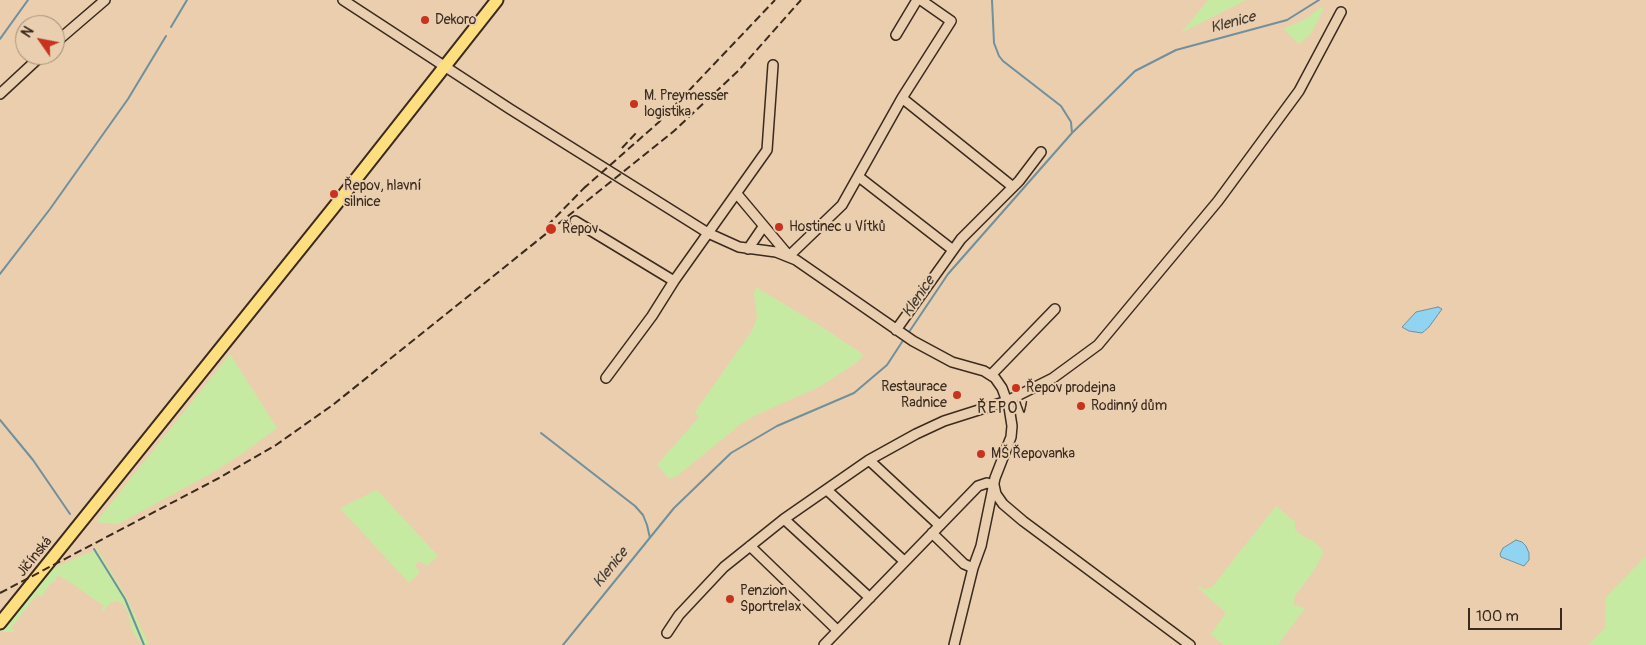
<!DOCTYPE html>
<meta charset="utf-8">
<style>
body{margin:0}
#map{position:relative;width:1646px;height:645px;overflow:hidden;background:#ebceae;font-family:Pangolin,sans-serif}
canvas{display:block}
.north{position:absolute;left:15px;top:15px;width:50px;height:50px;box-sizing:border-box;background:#e9cfb0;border:1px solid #a38d76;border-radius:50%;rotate:303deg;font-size:14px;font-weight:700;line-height:20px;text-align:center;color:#3b2a1e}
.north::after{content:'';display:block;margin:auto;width:18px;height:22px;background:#c8321e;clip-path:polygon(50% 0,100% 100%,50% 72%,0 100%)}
.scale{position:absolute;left:1468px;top:608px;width:94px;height:22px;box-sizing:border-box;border:2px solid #3b2a1e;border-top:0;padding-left:6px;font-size:15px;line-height:18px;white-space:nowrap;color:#3b2a1e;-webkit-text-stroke:4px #e9cfb0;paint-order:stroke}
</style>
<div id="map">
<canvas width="1646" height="645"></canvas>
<div class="north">N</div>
<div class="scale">100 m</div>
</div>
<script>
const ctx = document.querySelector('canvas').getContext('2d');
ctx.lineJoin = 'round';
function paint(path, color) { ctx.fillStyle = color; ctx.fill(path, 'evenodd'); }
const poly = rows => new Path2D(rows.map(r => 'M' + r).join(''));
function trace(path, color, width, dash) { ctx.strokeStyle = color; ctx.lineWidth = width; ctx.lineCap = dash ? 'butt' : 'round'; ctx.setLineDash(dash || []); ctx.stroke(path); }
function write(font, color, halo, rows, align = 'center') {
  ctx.font = font + ' Pangolin,sans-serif'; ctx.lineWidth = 4; ctx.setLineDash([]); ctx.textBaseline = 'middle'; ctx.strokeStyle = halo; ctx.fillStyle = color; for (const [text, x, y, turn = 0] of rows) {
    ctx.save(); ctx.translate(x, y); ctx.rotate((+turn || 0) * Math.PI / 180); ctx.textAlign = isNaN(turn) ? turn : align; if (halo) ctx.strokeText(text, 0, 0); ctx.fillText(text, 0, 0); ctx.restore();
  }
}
const green = poly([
 [1208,0,1246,0,1181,33],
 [1323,6,1323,10,1311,34,1299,44,1283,29,1304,20],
 [756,287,822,327,864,355,855,364,819,387,754,416,742,423,677,476,669,479,657,465,699,417,695,412,753,329,757,317,754,295],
 [230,354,277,428,242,454,210,474,118,524,96,522],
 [377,490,438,556,427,566,419,561,415,565,420,573,409,583,340,508],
 [1276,506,1295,522,1295,530,1304,537,1314,541,1324,552,1315,569,1295,596,1294,605,1305,608,1278,645,1224,645,1211,634,1226,613,1196,586,1205,589,1212,587],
 [98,550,127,598,149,645,142,645,132,630,128,613,123,604,116,601,112,602,107,606,104,611,102,609,104,606,67,580,59,576,56,577,56,581,50,584,41,597,37,594,11,628,15,631,13,632,0,632,48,571,85,554],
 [1646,556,1646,645,1588,645,1605,628,1606,597]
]);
const water = poly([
 [1438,307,1442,309,1429,327,1422,333,1409,331,1402,327,1416,312,1438,307],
 [1516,540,1522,542,1526,546,1529,553,1529,560,1524,566,1501,557,1500,554,1503,548,1516,540]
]);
const stream = poly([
 [992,0,994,43,999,56,1003,61,1061,106,1071,122,1072,133],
 [171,27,187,0],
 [0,39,28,0],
 [0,274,50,209,128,99,166,36],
 [907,335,948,274,1072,133,1135,71,1176,50,1287,20,1319,0],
 [0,420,33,460,70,514],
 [541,433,635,506,643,515,647,525,650,538],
 [94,549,125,599,144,645],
 [563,645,674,508,731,453,777,426,854,393,887,365,904,339]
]);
const minor = poly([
 [343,0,510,109,708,233,739,247,776,252,796,260,913,341,952,362,984,371,995,378,1002,388,1009,407,1012,426,1011,437,995,478,981,546,973,568,954,645],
 [896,35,917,0],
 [55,43,105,0],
 [0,94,42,55],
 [902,98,1013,187],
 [859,177,953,250],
 [737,194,789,256,842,205,902,98,951,21,921,0],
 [575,221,674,281],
 [748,249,763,227],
 [896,330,961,239,1019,181,1041,152],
 [991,375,1055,309],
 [606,378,652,316,674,281,767,150,773,65],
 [869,460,939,525],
 [994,485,996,494,1003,504,1023,521,1190,645],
 [827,490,904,561],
 [784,519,870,598],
 [932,533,964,564,973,568],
 [750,546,837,630],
 [667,633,679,615,724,567,784,519,869,460,916,434,944,421,1007,401,1053,378,1098,345,1218,201,1299,91,1341,12],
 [824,645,978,486,987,483,994,485]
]);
const major = poly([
 [0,623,334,207,497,0]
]);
const rail = poly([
 [622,148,638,131],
 [583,189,659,122,775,0],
 [547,226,587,185],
 [0,593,219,478,276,445,334,404,674,131,738,71,801,0]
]);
const markers = [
 [425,20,5,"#c8321e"],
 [634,104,5,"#c8321e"],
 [334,194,5,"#c8321e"],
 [779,227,5,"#c8321e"],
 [551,229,6,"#c8321e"],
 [1016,388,5,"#c8321e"],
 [957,395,5,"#c8321e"],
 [1081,406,5,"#c8321e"],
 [981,454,5,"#c8321e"],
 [730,599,5,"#c8321e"]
];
const poiNames = [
 ["Dekoro",435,20],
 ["M. Preymesser",644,96],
 ["logistika",644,112],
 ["Řepov, hlavní",344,186],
 ["silnice",344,202],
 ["Hostinec u Vítků",789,227],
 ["Řepov",562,229],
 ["Restaurace",947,387,"right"],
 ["Radnice",947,403,"right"],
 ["Řepov prodejna",1026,388],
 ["Rodinný dům",1091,406],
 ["MŠ Řepovanka",991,454],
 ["Penzion",740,591],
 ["Sportrelax",740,607]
];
const streetNames = [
 ["Jičínská",35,557,-51]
];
const waterNames = [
 ["Klenice",1233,23,-15],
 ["Klenice",919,297,-56],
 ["Klenice",611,568,-51]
];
const quarterNames = [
 ["ŘEPOV",1003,409]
];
paint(green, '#c7eaa3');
paint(water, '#91d4f2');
trace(water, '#6f909d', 1);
trace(stream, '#6f909d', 2);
trace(minor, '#3b2a1e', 12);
trace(major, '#3b2a1e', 15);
trace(minor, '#e9cfb0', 9);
trace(major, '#fedf80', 11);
trace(rail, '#3b2a1e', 2, [8, 4]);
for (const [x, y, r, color] of markers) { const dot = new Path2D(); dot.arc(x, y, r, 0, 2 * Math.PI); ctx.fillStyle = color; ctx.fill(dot); trace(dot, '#e9cfb0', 2); }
write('14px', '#3b2a1e', '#e9cfb0', poiNames, 'left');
write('14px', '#3b2a1e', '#e9cfb0', streetNames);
write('italic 15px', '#443b33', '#e9cfb0', waterNames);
ctx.letterSpacing = '1px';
write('16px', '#3b2a1e', '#e9cfb0', quarterNames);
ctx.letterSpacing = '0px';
</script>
